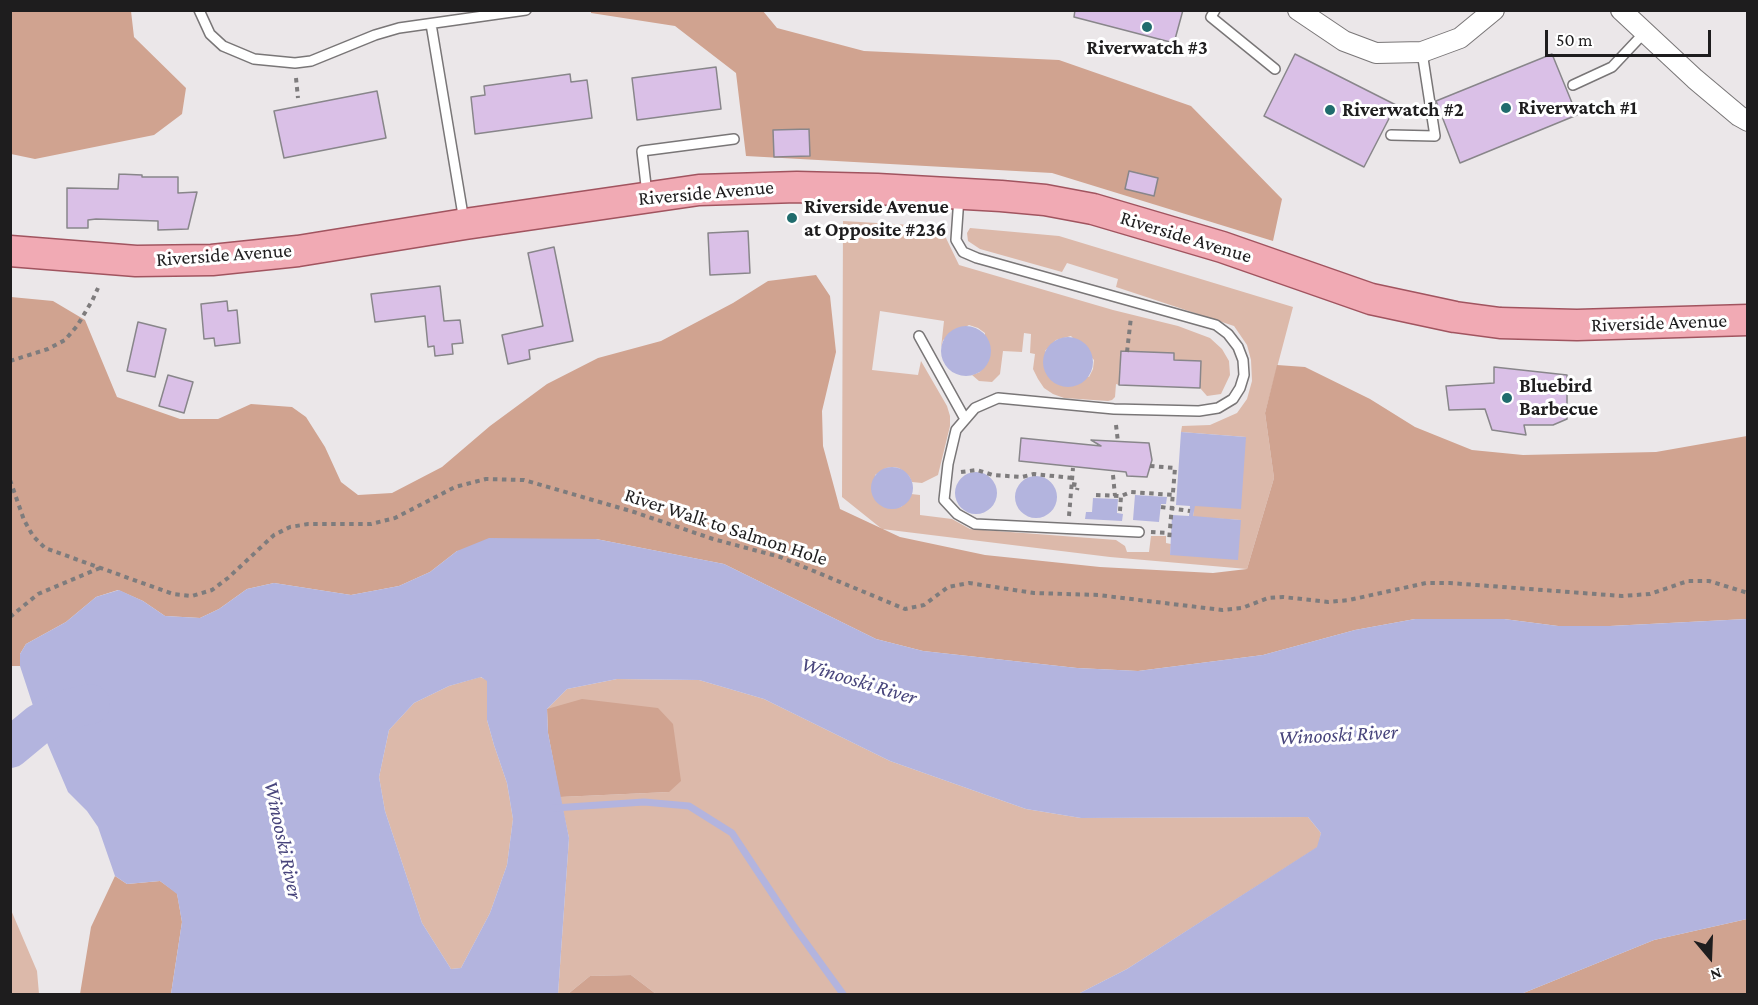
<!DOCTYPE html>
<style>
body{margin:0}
#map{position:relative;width:1758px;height:1005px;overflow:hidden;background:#ebe7e9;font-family:"Crimson Pro",serif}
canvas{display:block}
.frame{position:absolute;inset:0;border:12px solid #1e1d1e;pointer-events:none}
.north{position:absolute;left:1680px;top:927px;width:60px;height:60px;-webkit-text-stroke:4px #fff;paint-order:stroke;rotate:161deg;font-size:16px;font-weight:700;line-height:24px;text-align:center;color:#1e1d1e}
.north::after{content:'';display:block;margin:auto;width:21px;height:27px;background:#1e1d1e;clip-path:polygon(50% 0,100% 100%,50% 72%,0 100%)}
.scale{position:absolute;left:1545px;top:30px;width:166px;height:27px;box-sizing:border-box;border:3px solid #1e1d1e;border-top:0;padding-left:8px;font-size:18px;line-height:21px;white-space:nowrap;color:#1e1d1e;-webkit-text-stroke:4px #fff;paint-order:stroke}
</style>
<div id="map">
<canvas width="1758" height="1005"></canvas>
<div class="frame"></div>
<div class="north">N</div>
<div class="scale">50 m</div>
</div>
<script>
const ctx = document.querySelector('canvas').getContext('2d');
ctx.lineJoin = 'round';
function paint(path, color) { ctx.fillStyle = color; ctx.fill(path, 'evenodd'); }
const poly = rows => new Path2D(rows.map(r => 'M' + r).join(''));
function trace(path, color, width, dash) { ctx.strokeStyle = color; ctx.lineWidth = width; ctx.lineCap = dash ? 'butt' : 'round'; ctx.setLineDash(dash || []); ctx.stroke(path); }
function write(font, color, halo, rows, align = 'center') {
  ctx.font = font + ' "Crimson Pro",serif'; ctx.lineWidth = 6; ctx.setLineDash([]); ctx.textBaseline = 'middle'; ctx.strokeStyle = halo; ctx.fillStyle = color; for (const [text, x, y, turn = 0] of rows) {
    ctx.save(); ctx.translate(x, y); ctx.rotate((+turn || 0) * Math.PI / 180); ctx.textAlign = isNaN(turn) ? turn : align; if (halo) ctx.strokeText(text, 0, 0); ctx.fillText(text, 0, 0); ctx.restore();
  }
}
const green = poly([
 [843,221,946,227,946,238,959,265,1113,310,1178,326,1210,338,1222,349,1229,361,1230,375,1221,394,1207,396,1200,388,1201,361,1174,360,1174,353,1121,352,1119,385,1116,384,1115,397,1112,400,1108,401,1064,398,1053,394,1044,388,1038,379,1033,369,1035,354,1030,353,1031,334,1024,333,1022,352,1003,351,1000,374,992,382,979,381,972,375,980,372,985,333,978,328,969,325,943,340,941,348,944,321,880,311,872,370,918,375,921,361,947,406,950,416,950,426,938,475,922,483,912,482,909,476,899,468,893,467,886,468,875,475,887,508,901,507,911,494,920,495,920,515,952,519,970,529,1116,540,1125,546,1127,552,1149,552,1151,536,1166,536,1166,543,1171,544,1170,555,1241,520,1193,517,1194,506,1246,437,1181,432,1182,426,1210,425,1237,413,1247,399,1252,381,1251,360,1247,345,1234,326,1116,287,1118,279,1067,263,1062,272,980,249,968,241,967,233,970,228,1059,236,1293,307,1265,413,1274,478,1247,569,1110,557,882,529,842,497],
 [1071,336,1094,360,1093,369,1089,377,1045,351,1056,340],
 [480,677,487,680,487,720,494,745,507,783,513,819,507,865,490,913,461,968,451,969,422,923,385,811,379,777,389,730,414,703,449,686],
 [617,679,699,680,764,699,890,761,1026,809,1081,818,1308,817,1321,833,1318,847,1127,969,1078,994,656,994,631,975,590,976,568,994,558,994,569,838,560,797,669,792,547,709,567,689],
 [11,910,37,971,39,994,11,994]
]);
const forest = poly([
 [11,10,131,11,134,37,186,88,182,114,154,135,35,159,11,154],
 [591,11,763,11,777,28,864,51,1059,60,1191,106,1282,199,1273,241,1052,173,746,156,736,73,675,26,591,13],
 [816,275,830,296,836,352,822,411,823,446,840,509,900,537,985,555,1100,567,1213,573,1247,569,1274,478,1265,413,1277,365,1305,367,1370,399,1415,427,1472,450,1523,455,1656,452,1747,436,1747,619,1610,626,1558,626,1504,619,1415,619,1355,630,1263,655,1138,671,1077,668,923,651,876,639,724,564,596,539,457,551,430,572,399,586,351,595,274,583,247,589,219,609,200,618,165,616,143,601,118,590,96,597,66,622,26,644,20,654,20,666,11,666,11,297,53,301,85,320,117,397,180,419,218,419,251,404,292,407,306,417,325,447,341,482,358,495,392,493,442,467,490,426,547,384,598,358,661,341,733,303,768,281],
 [582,699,658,708,673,724,681,781,669,792,560,797,548,733,547,709],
 [115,876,127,884,160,881,177,893,182,922,171,994,80,994,91,927],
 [1747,919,1747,994,1521,994,1654,940],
 [631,975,656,994,568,994,590,976]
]);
const water = poly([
 '941 351a25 25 0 1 1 50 0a25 25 0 1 1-50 0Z',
 '1043 362a25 25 0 1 1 50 0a25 25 0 1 1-50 0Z',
 [1181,432,1246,437,1241,509,1195,506,1193,516,1241,520,1238,560,1170,555,1172,515,1189,516,1190,506,1176,505],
 '871 488a21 21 0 1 1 42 0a21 21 0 1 1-42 0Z',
 '955 493a21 21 0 1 1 42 0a21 21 0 1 1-42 0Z',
 '1015 497a21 21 0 1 1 42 0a21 21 0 1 1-42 0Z',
 [1135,495,1167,497,1166,504,1161,504,1159,522,1133,520],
 [1093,498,1118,499,1117,513,1123,514,1122,521,1085,519,1086,512,1092,512],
 [489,538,596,539,724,564,876,639,923,651,1077,668,1138,671,1263,655,1355,630,1415,619,1504,619,1558,626,1610,626,1747,619,1747,919,1654,940,1521,994,1078,994,1127,969,1317,847,1321,833,1308,817,1081,818,1026,809,890,761,764,699,699,680,617,679,567,689,547,709,548,733,569,838,558,994,171,994,182,922,177,894,160,881,127,884,115,876,98,827,87,811,68,792,39,724,20,666,20,654,26,644,66,622,96,597,119,590,143,601,165,616,200,618,219,609,247,589,274,583,351,595,399,586,430,572,457,551],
 [481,677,487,681,487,720,494,745,507,783,513,819,507,865,490,913,461,968,451,969,422,923,385,811,379,777,389,730,414,703,449,686]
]);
const stream = poly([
 [554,808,644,802,689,806,732,833,793,925,843,994]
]);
const river = poly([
 [10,748,39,724,69,709,90,704]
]);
const building = poly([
 [1075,10,1183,10,1174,43,1074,17,1075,10],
 [1295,54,1396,105,1364,167,1264,116,1295,54],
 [1552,54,1577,115,1460,163,1436,101,1552,54],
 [716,67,721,109,637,120,632,78,716,67],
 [570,74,571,82,587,80,592,118,475,134,471,97,485,95,484,86,570,74],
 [377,91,386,138,284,158,274,111,377,91],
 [809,129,810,156,774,157,773,130,809,129],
 [1129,171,1158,178,1154,196,1125,189,1129,171],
 [119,174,142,175,142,177,178,177,178,193,197,192,188,229,158,230,158,221,96,219,88,220,88,228,67,228,67,188,118,189,119,174],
 [748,231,750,273,710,275,708,233,748,231],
 [554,247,573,341,529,350,530,359,508,364,502,335,543,326,528,253,554,247],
 [440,286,444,321,460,320,463,343,452,344,453,354,435,356,434,346,428,347,425,316,375,322,371,294,440,286],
 [227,301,228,311,237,310,240,343,215,346,214,338,204,339,201,304,227,301],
 [138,322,166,329,155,377,127,371,138,322],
 [1121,351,1174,353,1174,360,1201,361,1200,388,1119,385,1121,351],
 [1494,367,1567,375,1567,419,1553,425,1524,425,1526,435,1492,430,1485,409,1449,410,1446,386,1494,383,1494,367],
 [168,375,193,382,184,413,159,406,168,375],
 [1021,438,1101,446,1091,440,1149,443,1152,460,1147,477,1127,476,1126,472,1019,461,1021,438]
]);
const path = poly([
 [296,78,298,98],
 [1127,352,1131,317],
 [10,361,48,349,65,340,77,326,92,301,98,288],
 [1116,425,1118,442],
 [1150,466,1175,468,1169,541],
 [961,472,977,470,993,475,1022,477,1034,474,1072,478],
 [1113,475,1115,496],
 [10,480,24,520,33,536,45,548,173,594,192,596,212,590,228,578,274,535,290,527,308,524,371,524,395,518,455,487,486,479,524,480,634,512,713,539,780,557,905,609,924,605,948,587,969,583,1034,593,1098,595,1222,610,1242,608,1268,598,1283,597,1328,602,1349,600,1426,583,1450,583,1622,596,1650,594,1688,581,1709,581,1748,593],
 [1072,484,1078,485,1077,490],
 [1096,495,1121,496,1131,492,1174,495],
 [1161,507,1190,511],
 [1120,511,1121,496],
 [1069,516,1073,468],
 [1151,532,1169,533],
 [10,617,38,594,100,568]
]);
const lane = poly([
 [199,10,210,34,223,46,254,59,295,63,311,61,375,35,399,28,526,10],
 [1215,10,1211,17,1275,69],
 [431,24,464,221],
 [1573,85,1612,67,1645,32],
 [1391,135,1435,136,1422,52],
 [647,194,642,151,734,139],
 [959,197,956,240,963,252,977,258,1216,325,1228,334,1238,347,1243,360,1244,375,1240,388,1233,399,1218,408,1199,411,1114,409,998,398,975,408,956,430,948,464,944,500,957,514,975,524,1139,532],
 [919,336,965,419]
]);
const street = poly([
 [1298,10,1344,41,1376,53,1422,52,1460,38,1494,10],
 [1621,10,1695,79,1739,116,1748,121]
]);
const primary = poly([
 [10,251,136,261,212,260,298,251,465,224,699,190,797,187,877,189,1001,196,1045,200,1093,209,1222,247,1371,299,1455,317,1500,323,1577,325,1748,320]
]);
const markers = [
 [1147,27,6,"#206c6d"],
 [1506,108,6,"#206c6d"],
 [1330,110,6,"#206c6d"],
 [792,218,6,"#206c6d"],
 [1507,398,6,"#206c6d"]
];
const poiNames = [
 ["Riverwatch #3",1147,48,"center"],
 ["Riverwatch #1",1518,108],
 ["Riverwatch #2",1342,110],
 ["Riverside Avenue",804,207],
 ["at Opposite #236",804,230],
 ["Bluebird",1519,386],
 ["Barbecue",1519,409]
];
const streetNames = [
 ["Riverside Avenue",706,193,-5],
 ["Riverside Avenue",1186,237,17],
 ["Riverside Avenue",224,255,-4],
 ["Riverside Avenue",1659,323,-2],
 ["River Walk to Salmon Hole",726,527,18]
];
const waterNames = [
 ["Winooski River",859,681,17],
 ["Winooski River",1338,735,-3],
 ["Winooski River",283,840,78]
];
paint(green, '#dcb9aa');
paint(forest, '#d0a390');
paint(water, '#b3b4de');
trace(stream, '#b3b4de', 7);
trace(river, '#b3b4de', 40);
paint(building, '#dac0e7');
trace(building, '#88868a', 1.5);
trace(lane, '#797677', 12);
trace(street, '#797677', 22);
trace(primary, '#a1545f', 33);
trace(path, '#7e7c7d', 4, [4.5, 4.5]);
trace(lane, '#fff', 9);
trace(street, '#fff', 20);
trace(primary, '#f1aab4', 30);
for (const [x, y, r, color] of markers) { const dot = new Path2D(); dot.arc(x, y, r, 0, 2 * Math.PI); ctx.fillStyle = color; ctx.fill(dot); trace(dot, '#fff', 2); }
write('bold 20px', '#1e1d1e', '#fff', poiNames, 'left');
write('20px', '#1e1d1e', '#fff', streetNames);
write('italic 21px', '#48457c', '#fff', waterNames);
</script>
